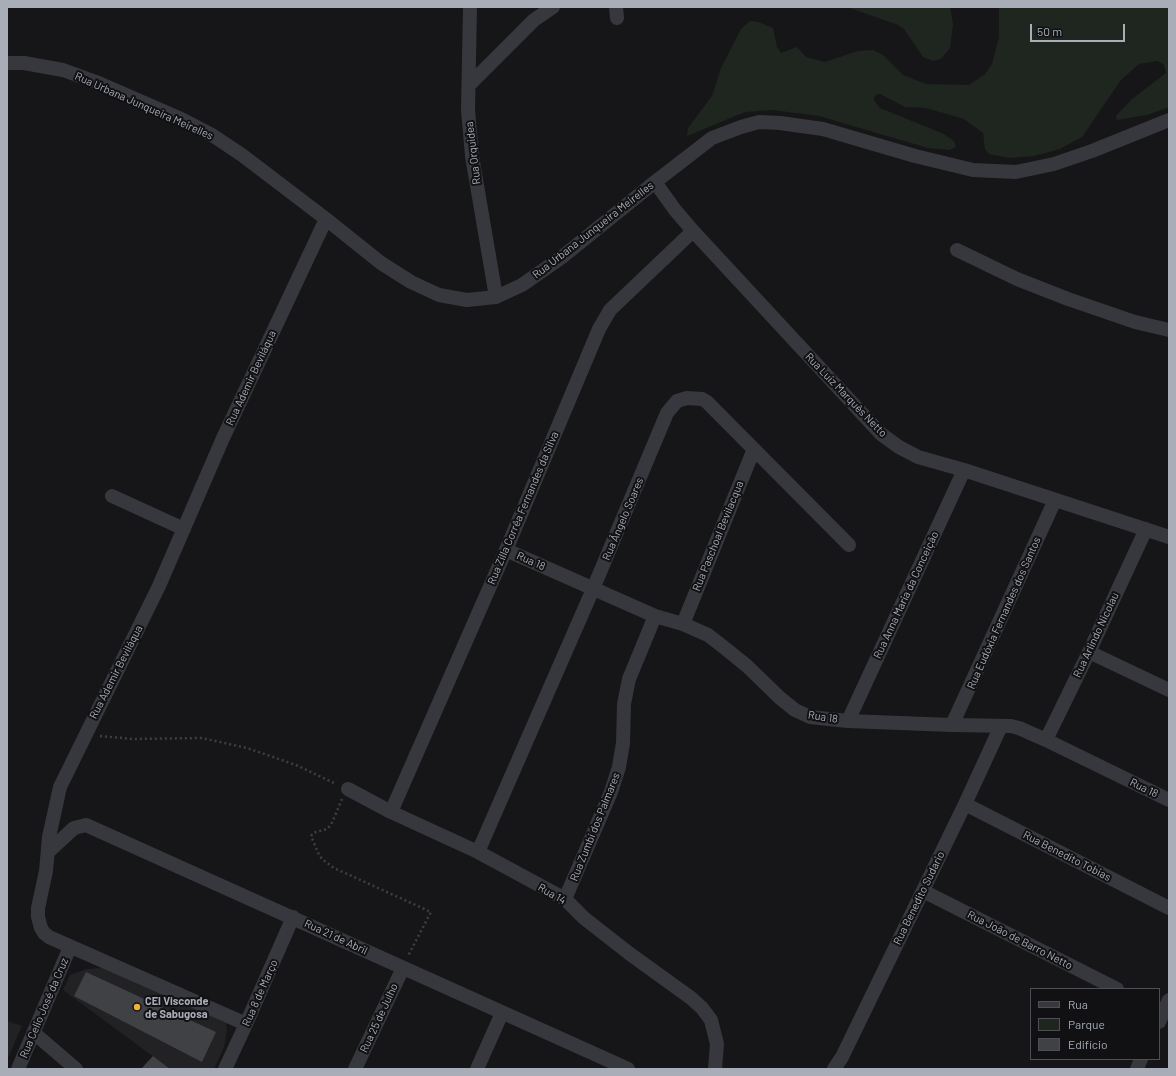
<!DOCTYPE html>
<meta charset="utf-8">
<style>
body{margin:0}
#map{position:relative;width:1176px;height:1076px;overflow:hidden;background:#161618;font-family:Barlow,sans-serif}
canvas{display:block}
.frame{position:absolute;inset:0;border:8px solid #a8adb8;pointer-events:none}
.legend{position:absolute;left:1030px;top:988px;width:130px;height:72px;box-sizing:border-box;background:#111113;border:1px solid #4d4f55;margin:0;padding:5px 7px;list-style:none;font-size:12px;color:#a8adb8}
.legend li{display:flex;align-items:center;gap:8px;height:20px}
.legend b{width:20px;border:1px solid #4d4f55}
.scale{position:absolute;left:1030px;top:24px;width:95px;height:18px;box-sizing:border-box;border:2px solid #a8adb8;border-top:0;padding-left:5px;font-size:12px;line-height:14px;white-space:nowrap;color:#a8adb8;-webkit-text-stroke:3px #111113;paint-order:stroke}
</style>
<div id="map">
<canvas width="1176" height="1076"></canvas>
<div class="frame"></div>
<ul class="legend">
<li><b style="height:5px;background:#37383d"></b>Rua</li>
<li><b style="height:11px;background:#1e261f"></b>Parque</li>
<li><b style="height:11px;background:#404145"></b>Edifício</li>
</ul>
<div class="scale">50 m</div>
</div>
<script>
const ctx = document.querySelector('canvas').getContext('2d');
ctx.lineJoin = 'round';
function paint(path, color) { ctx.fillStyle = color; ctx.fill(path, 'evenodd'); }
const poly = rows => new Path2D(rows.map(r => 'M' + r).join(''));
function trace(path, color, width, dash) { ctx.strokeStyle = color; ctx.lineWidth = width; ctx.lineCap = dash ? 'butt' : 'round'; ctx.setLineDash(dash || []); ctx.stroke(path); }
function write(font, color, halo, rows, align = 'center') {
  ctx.font = font + ' Barlow,sans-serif'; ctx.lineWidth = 4; ctx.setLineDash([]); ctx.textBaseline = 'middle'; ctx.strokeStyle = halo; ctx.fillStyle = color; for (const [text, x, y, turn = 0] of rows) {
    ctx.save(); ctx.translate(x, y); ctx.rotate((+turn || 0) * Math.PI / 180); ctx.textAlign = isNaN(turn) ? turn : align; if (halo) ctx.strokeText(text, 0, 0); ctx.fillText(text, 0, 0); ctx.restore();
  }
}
const built = poly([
 [102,968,226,1023,227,1031,224,1047,214,1069,170,1069,63,990,70,975,87,969],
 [7,1021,22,1026,7,1060]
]);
const green = poly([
 [847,7,950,7,953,24,950,48,941,59,933,61,923,57,904,29,898,25],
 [999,7,1169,7,1169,107,1147,115,1117,120,1116,116,1132,99,1166,73,1164,65,1157,61,1139,64,1121,80,1082,137,1060,149,1034,156,1009,158,989,154,985,149,983,133,964,119,926,108,905,107,880,94,875,95,874,100,880,108,944,134,954,141,956,147,949,150,928,148,819,116,772,110,745,112,687,136,688,128,712,96,721,68,741,29,750,21,758,22,773,28,777,47,781,53,797,47,806,57,825,62,858,51,873,50,883,55,903,75,926,84,969,85,985,74,992,64,999,37]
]);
const building = poly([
 [86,972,216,1032,202,1062,74,996],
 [153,1056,170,1069,141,1069]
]);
const path = poly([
 [100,736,132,739,202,738,247,748,296,765,336,784],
 [342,799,331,825,327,829,316,832,313,833,311,836,319,855,322,859,334,868,431,912,408,956]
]);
const minor = poly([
 [470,7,468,110,472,156,496,297],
 [616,7,617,18],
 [7,63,24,63,63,70,96,82,181,119,212,135,242,155,326,219,381,263,411,282,439,295,467,300,496,297,522,285,562,257,655,182,712,138,741,127,759,122,780,123,823,129,915,156,973,170,1016,172,1054,164,1092,151,1169,120],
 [469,85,534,20,553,7],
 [655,182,675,210,693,231,881,434,899,447,918,457,964,470,1169,537],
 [957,250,1017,279,1068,299,1135,322,1169,330],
 [112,496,184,529],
 [506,550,655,616,683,624,708,635,726,649,747,666,780,698,795,710,810,717,848,721,952,725,1011,726,1019,728,1046,740,1169,800],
 [683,624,754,449],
 [1089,652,1169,690],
 [848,721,964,470],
 [952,725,1055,500],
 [1046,740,1089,652,1146,529],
 [348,789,391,812,478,852,565,899,584,918,630,954,691,998,702,1008,711,1020,717,1044,715,1069],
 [965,804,1169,908],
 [391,812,506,550,599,329,610,310,693,231],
 [48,852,74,828,86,825,628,1069],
 [478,852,593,589,667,413,677,401,687,398,702,399,707,402,849,545],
 [923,891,1117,989],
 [565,899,611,792,619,767,623,743,624,704,629,679,655,616],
 [1159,1022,1169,1000],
 [246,1024,49,937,44,933,41,928,38,917,38,908,46,871,49,837,60,787,159,586,223,438,326,219],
 [34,1033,76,1069],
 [18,1069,70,947],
 [225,1069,246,1024,293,917],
 [355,1069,403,968],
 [477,1069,502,1013],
 [834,1069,842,1057,965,804,1001,726],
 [1137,1069,1141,1059]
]);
const markers = [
 [137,1007,4,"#f2b134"]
];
const streetNames = [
 ["Rua Urbana Junqueira Meirelles",144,106,24],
 ["Rua Orquidea",473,153,-97],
 ["Rua Urbana Junqueira Meirelles",593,230,-38],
 ["Rua Ademir Beviláqua",251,378,-65],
 ["Rua Luiz Marquês Netto",846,395,46],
 ["Rua Zilla Corrêa Fernandes da Silva",523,508,-67],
 ["Rua Ângelo Soares",623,519,-67],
 ["Rua Paschoal Bevilacqua",718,536,-68],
 ["Rua 18",531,561,24],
 ["Rua Anna Maria da Conceição",906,595,-65],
 ["Rua Eudóxia Fernandes dos Santos",1004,613,-66],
 ["Rua Arlindo Nicolau",1096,635,-65],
 ["Rua Ademir Beviláqua",116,672,-63],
 ["Rua 18",823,717,9],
 ["Rua 18",1144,788,26],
 ["Rua Zumbí dos Palmares",595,827,-68],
 ["Rua Benedito Tobias",1067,856,27],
 ["Rua 14",552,894,30],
 ["Rua Benedito Sudario",919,898,-64],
 ["Rua 21 de Abril",336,937,25],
 ["Rua João de Barro Netto",1020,940,27],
 ["Rua 8 de Março",260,993,-66],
 ["Rua Celio José da Cruz",44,1008,-67],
 ["Rua 25 de Julho",379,1018,-65]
];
const poiNames = [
 ["CEI Visconde",145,1001],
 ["de Sabugosa",145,1014]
];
paint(built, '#222225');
paint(green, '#1e261f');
paint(building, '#404145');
trace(path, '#3d3f44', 2.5, [2, 3]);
trace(minor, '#37383d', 14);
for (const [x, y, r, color] of markers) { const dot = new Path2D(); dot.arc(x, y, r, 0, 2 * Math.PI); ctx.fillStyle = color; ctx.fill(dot); trace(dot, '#111113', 1.5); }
write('11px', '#a8adb8', '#111113', streetNames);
write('bold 11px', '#a8adb8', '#111113', poiNames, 'left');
</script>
